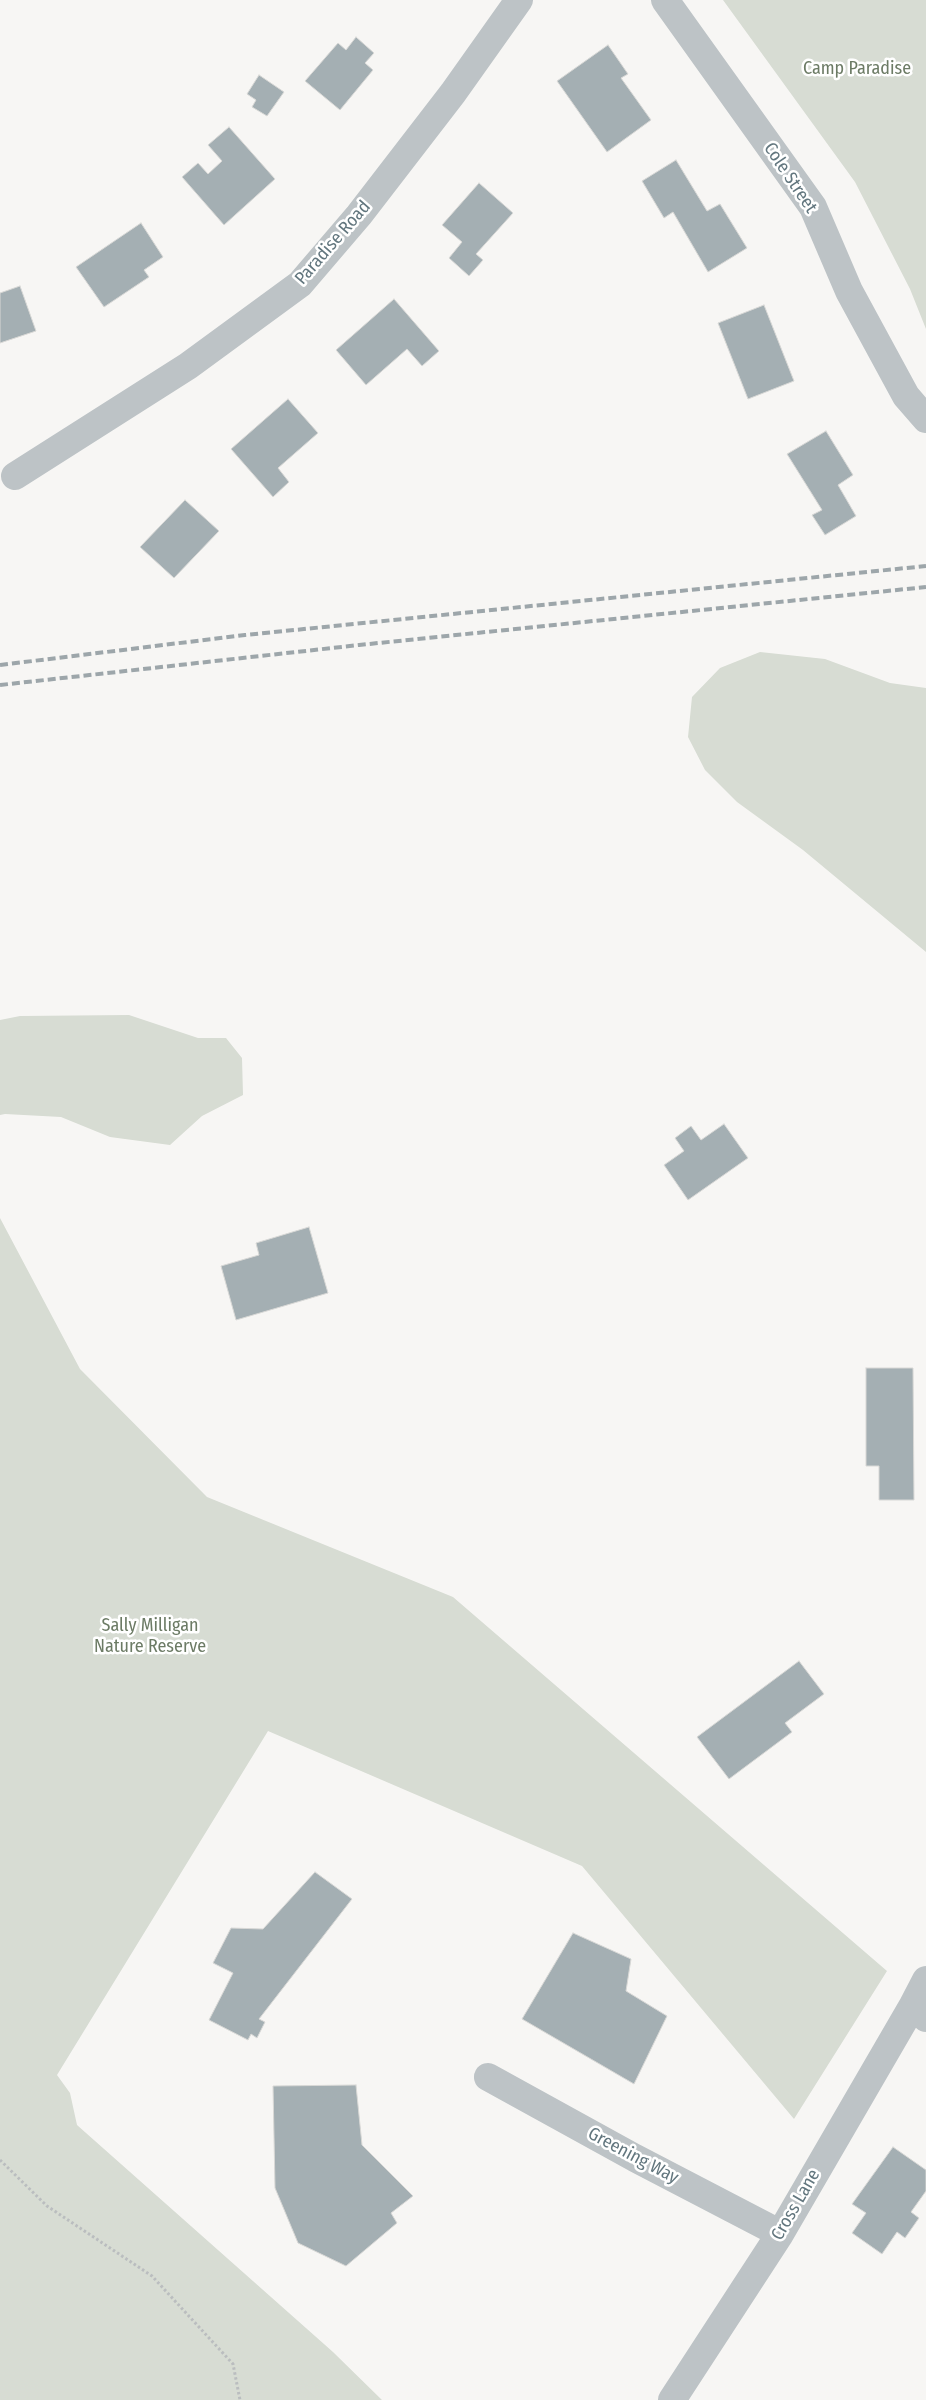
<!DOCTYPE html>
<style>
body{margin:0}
canvas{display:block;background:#f7f6f4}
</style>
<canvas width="926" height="2400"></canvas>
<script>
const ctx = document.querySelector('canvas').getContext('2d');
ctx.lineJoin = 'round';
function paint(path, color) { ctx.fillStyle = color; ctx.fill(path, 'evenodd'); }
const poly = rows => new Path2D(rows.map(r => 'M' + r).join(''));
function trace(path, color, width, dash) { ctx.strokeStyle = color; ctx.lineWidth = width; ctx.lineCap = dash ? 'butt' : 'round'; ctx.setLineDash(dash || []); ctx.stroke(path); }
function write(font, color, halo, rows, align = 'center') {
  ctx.font = font + ' "Fira Sans Condensed",sans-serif'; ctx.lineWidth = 5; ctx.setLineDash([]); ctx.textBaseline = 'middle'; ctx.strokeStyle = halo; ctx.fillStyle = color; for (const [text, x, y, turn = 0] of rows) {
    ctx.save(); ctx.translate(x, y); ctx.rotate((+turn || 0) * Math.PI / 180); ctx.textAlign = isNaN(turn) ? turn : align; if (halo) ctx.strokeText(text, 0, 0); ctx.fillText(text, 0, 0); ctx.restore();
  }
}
const green = poly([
 [723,0,926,0,926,329,910,289,855,182],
 [760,652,825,659,890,683,926,688,926,952,803,850,737,802,705,770,688,737,692,697,720,668],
 [129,1015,198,1038,226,1038,242,1058,243,1095,202,1116,170,1145,110,1137,61,1117,5,1114,0,1115,0,1020,20,1016],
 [0,1218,80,1369,207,1497,453,1597,887,1971,794,2119,582,1866,268,1731,57,2075,70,2093,77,2125,333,2352,382,2400,0,2400]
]);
const building = poly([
 [356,37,374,53,365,63,373,70,340,110,305,81,338,43,346,50,356,37],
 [608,45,628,74,621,78,651,120,607,152,557,81,608,45],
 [259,75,284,92,267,116,252,107,256,100,247,94,259,75],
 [229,127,275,179,224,225,182,177,198,163,208,174,222,161,208,145,229,127],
 [676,160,707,211,720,204,747,248,708,272,673,212,664,218,642,181,676,160],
 [479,183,513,213,476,254,483,260,469,276,449,258,462,242,442,225,479,183],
 [141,223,163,257,144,270,149,277,104,307,76,267,141,223],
 [20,286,36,331,0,343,0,293,20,286],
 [394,299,439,351,422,366,407,349,366,385,336,350,394,299],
 [764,305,794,381,748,399,718,323,764,305],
 [288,399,318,433,278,468,289,482,273,497,231,449,288,399],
 [826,431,853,475,838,485,856,516,825,535,812,515,822,510,787,454,826,431],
 [185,500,219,531,174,578,140,547,185,500],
 [724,1124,748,1158,688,1200,664,1165,684,1151,675,1138,691,1126,701,1140,724,1124],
 [309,1227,328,1293,236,1320,221,1266,259,1255,256,1243,309,1227],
 [866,1368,913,1368,914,1500,879,1500,879,1466,866,1466,866,1368],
 [799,1661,824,1694,785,1723,792,1732,729,1779,697,1737,799,1661],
 [315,1872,352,1899,259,2019,265,2022,257,2038,251,2034,248,2040,209,2020,233,1973,213,1963,231,1928,263,1929,315,1872],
 [573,1933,631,1959,626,1991,667,2016,634,2084,522,2019,573,1933],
 [356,2085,362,2145,413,2196,391,2213,397,2223,346,2266,298,2243,275,2188,273,2086,356,2085],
 [893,2147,926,2170,926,2191,911,2212,919,2218,905,2238,897,2232,882,2254,852,2233,866,2213,852,2204,893,2147]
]);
const path = poly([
 [0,2160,47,2206,152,2276,233,2364,240,2400]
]);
const minor = poly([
 [665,0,813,207,849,291,906,396,926,419],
 [15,476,188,366,300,284,359,215,453,93,519,0],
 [926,1980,913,2005,926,2018],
 [488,2077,635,2158,779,2233],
 [672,2400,780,2234,913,2005]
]);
const rail = poly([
 [0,665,245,635,926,566],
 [0,685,359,645,926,587]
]);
const parkNames = [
 ["Camp Paradise",857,69],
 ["Sally Milligan",150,1626],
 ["Nature Reserve",150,1647]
];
const streetNames = [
 ["Cole Street",790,178,56],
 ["Paradise Road",333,243,-49],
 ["Greening Way",633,2156,28],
 ["Cross Lane",796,2205,-60]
];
paint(green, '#d7dcd3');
paint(building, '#a4afb3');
trace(building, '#d8d8d6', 1);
trace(path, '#babdbf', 3, [2.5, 2.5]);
trace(minor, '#bdc3c6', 28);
trace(rail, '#9da6aa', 4, [8, 4]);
write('18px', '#6c7b65', '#fff', parkNames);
write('18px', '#62767e', '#fff', streetNames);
</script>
